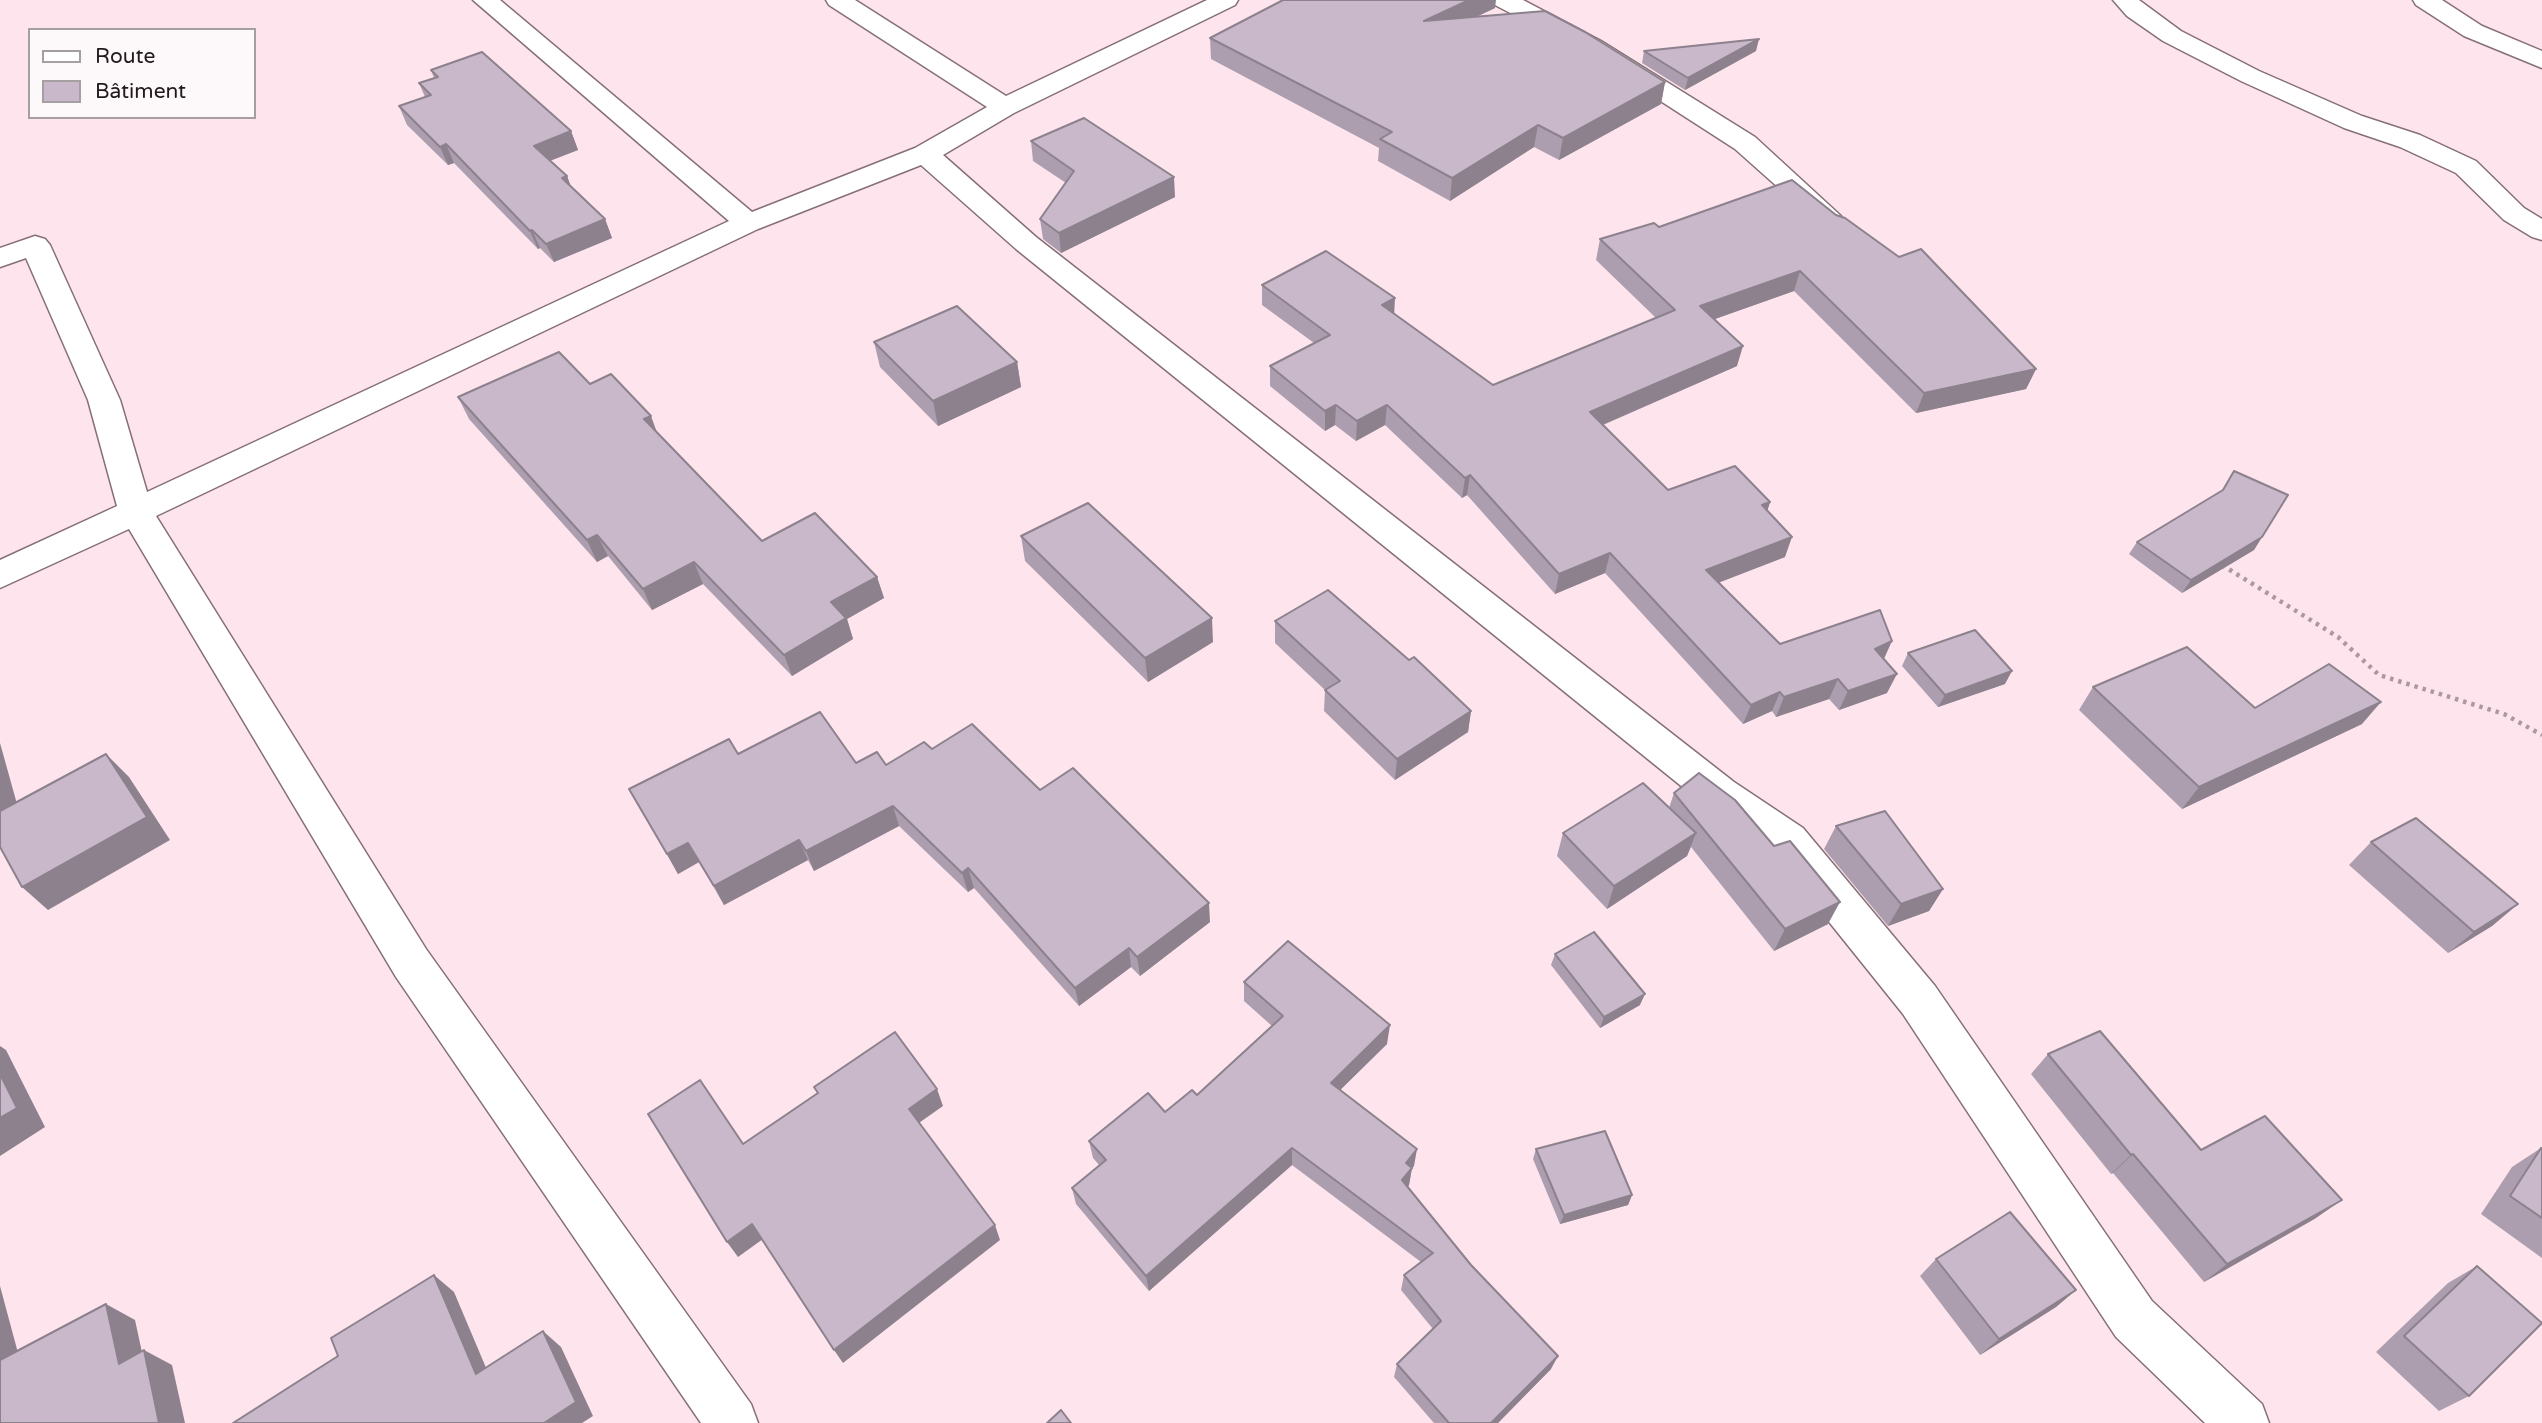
<!DOCTYPE html>
<meta charset="utf-8">
<style>
body{margin:0}
#map{position:relative;width:2542px;height:1423px;overflow:hidden;background:#fee5ed;font-family:"Varela Round",sans-serif}
canvas{display:block}
.legend{position:absolute;left:28px;top:28px;width:228px;height:91px;box-sizing:border-box;background:#fdf8fa;border:2px solid #a59fa1;margin:0;padding:9px 12px;list-style:none;font-size:21px;color:#21191b}
.legend li{display:flex;align-items:center;gap:14px;height:35px}
.legend b{width:35px;border:2px solid #a59fa1}
</style>
<div id="map">
<canvas width="2542" height="1423"></canvas>
<ul class="legend">
<li><b style="height:9px;background:#fff"></b>Route</li>
<li><b style="height:19px;background:#c8b8ca"></b>Bâtiment</li>
</ul>
</div>
<script>
const ctx = document.querySelector('canvas').getContext('2d');
ctx.lineJoin = 'round';
const poly = rows => new Path2D(rows.map(r => 'M' + r).join(''));
function trace(path, color, width, dash) { ctx.strokeStyle = color; ctx.lineWidth = width; ctx.lineCap = dash ? 'butt' : 'round'; ctx.setLineDash(dash || []); ctx.stroke(path); }
function paint(path, color) { ctx.fillStyle = color; ctx.fill(path, 'evenodd'); }
const path = poly([
 [2222,565,2338,637,2379,675,2504,714,2542,735]
]);
const minor = poly([
 [473,0,500,0,752,212,915,148,987,107,829,5,826,0,855,0,1006,96,1207,0,1238,0,1235,5,1014,113,943,155,1036,237,1734,782,1803,828,1935,986,2152,1301,2262,1404,2269,1423,2205,1423,2116,1337,1903,1014,1773,852,1706,806,1016,249,921,165,758,229,156,516,426,949,751,1404,758,1423,701,1423,396,977,129,529,0,588,0,560,117,506,88,400,26,258,0,267,0,248,35,236,45,239,50,245,120,400,147,492,729,221,473,0],
 [1492,0,1523,0,1601,41,1755,137,1841,216,1837,222,1827,225,1817,222,1735,149,1583,51,1495,5,1492,0],
 [2113,0,2139,0,2181,31,2259,71,2362,116,2420,135,2476,161,2524,208,2542,219,2542,240,2532,237,2504,220,2456,173,2400,147,2344,128,2241,81,2163,41,2127,16,2113,0],
 [2413,0,2442,0,2482,26,2542,51,2542,68,2464,36,2416,5,2413,0]
]);
const wall = poly([
 [1495,8,1476,17,1665,82,1661,104,1559,160,1534,147,1450,201,1378,161,1379,148,1211,59,1210,38],
 [1644,51,1756,51,1685,90,1642,63],
 [431,70,571,131,578,150,550,161,567,176,571,187,605,219,612,238,554,262,540,248,538,249,454,163,448,165,407,125,399,106,425,97,419,83,434,78],
 [1031,141,1175,197,1061,253,1043,239,1040,219,1066,183,1033,161],
 [1836,215,2036,369,2026,389,1916,413,1794,291,1715,319,1737,366,1603,425,1668,490,1770,502,1767,511,1785,557,1719,582,1780,644,1884,659,1887,693,1839,710,1829,699,1776,717,1772,711,1743,724,1605,573,1555,594,1467,495,1462,498,1385,425,1356,441,1335,425,1325,431,1270,386,1270,366,1314,343,1262,305,1262,285,1394,314,1493,385,1656,318,1596,260,1600,239,1659,227],
 [874,342,1017,362,1021,387,938,426,880,367],
 [458,397,658,434,762,541,877,577,884,598,847,619,853,639,792,676,703,584,652,610,608,556,597,562,469,419],
 [2234,471,2262,537,2254,550,2182,593,2129,554,2137,542,2222,491],
 [1021,536,1213,642,1148,682,1025,561],
 [1275,621,1409,660,1471,711,1468,732,1395,780,1324,711,1325,690,1275,643],
 [1908,653,2005,684,1938,707,1902,666],
 [2093,687,2255,708,2362,724,2182,809,2079,710],
 [932,749,1040,790,1210,922,1140,976,1131,967,1079,1006,974,888,968,892,899,826,814,871,808,860,724,905,699,862,678,874,629,789,738,754,886,765],
 [1674,793,1828,924,1774,951,1691,847,1687,856,1607,909,1557,856,1563,833,1669,808],
 [1836,826,1943,889,1929,911,1888,926,1824,849],
 [2371,842,2518,904,2492,926,2448,953,2349,865],
 [1555,954,1640,1005,1600,1028,1551,965],
 [1244,982,1387,1044,1340,1090,1414,1166,1412,1168,1409,1185,1407,1187,1551,1369,1498,1423,1434,1423,1394,1377,1397,1364,1433,1329,1401,1290,1404,1275,1421,1262,1292,1165,1149,1291,1076,1204,1072,1188,1099,1165,1093,1158,1089,1141,1165,1112,1197,1095,1272,1026,1244,1001],
 [2048,1054,2201,1150,2316,1218,2204,1282,2113,1173,2111,1174,2031,1074],
 [2541,1148,2542,1148,2542,1258,2481,1214,2512,1167],
 [1536,1149,1632,1195,1628,1205,1560,1224,1533,1159],
 [1936,1259,2076,1290,2056,1307,1980,1355,1920,1276],
 [2477,1266,2469,1396,2439,1411,2376,1352,2448,1283]
]);
const shadedWall = poly([
 [1469,0,1496,0,1495,8,1423,42,1424,21],
 [1759,39,1756,51,1685,90,1688,78],
 [1665,82,1661,104,1559,160,1563,138],
 [1538,125,1534,147,1450,201,1452,178],
 [571,131,578,150,541,164,534,146],
 [446,144,454,163,448,165,440,147],
 [567,176,574,195,562,178],
 [1174,177,1175,197,1061,253,1059,233],
 [605,219,612,238,554,262,546,244],
 [532,230,540,248,538,249,530,231],
 [1800,271,1794,291,1695,326,1700,306],
 [1395,298,1394,318,1382,305],
 [1743,346,1737,366,1586,432,1590,412],
 [1017,362,1021,387,938,426,933,401],
 [2036,369,2026,389,1916,413,1924,393],
 [1336,405,1335,425,1325,431,1325,411],
 [1387,405,1385,425,1356,441,1357,421],
 [651,416,659,438,644,419],
 [1470,475,1467,495,1462,498,1465,478],
 [1770,502,1764,522,1762,505],
 [597,535,608,556,597,562,587,540],
 [1792,537,1785,557,1700,590,1706,570],
 [2262,537,2254,550,2182,593,2191,580],
 [1610,553,1605,573,1555,594,1559,574],
 [694,562,703,584,652,610,643,589],
 [877,577,884,598,847,619,853,639,792,676,784,655,831,602],
 [1212,618,1213,642,1148,682,1145,658],
 [1892,641,1883,661,1875,649],
 [2012,671,2005,684,1938,707,1945,695],
 [1897,674,1887,693,1839,710,1848,691],
 [1838,679,1829,699,1776,717,1784,697],
 [1780,692,1772,711,1743,724,1751,705],
 [2381,702,2362,724,2182,809,2199,787],
 [1471,711,1468,732,1395,780,1397,759],
 [0,743,17,804,0,811],
 [106,754,129,777,170,840,48,910,22,887],
 [893,806,899,826,814,871,806,851],
 [1696,833,1687,856,1607,909,1614,886],
 [799,840,808,860,724,905,714,886],
 [688,843,699,862,678,874,667,854],
 [968,868,974,888,968,892,962,873],
 [1943,889,1929,911,1888,926,1901,904],
 [1840,902,1828,924,1774,951,1785,929],
 [1209,903,1210,922,1140,976,1137,957],
 [2518,904,2492,926,2448,953,2474,932],
 [1129,948,1131,967,1079,1006,1075,988],
 [1645,994,1640,1005,1600,1028,1604,1017],
 [1390,1025,1387,1044,1330,1100,1331,1083],
 [0,1046,6,1050,45,1127,0,1156],
 [937,1089,943,1106,916,1125,909,1109],
 [1292,1148,1292,1165,1149,1291,1146,1276],
 [1417,1149,1414,1166,1411,1169,1412,1168,1409,1185,1399,1196,1406,1163],
 [2133,1154,2113,1173,2111,1174,2131,1155],
 [1632,1195,1628,1205,1560,1224,1564,1215],
 [2342,1200,2316,1218,2204,1282,2227,1264],
 [752,1224,763,1239,738,1257,727,1242],
 [995,1225,1000,1240,843,1363,834,1350],
 [434,1275,454,1292,495,1389,476,1374],
 [0,1286,25,1379,0,1367],
 [2076,1290,2056,1307,1980,1355,1999,1339],
 [106,1304,135,1320,148,1380,119,1364],
 [543,1331,561,1347,593,1416,582,1423,544,1423],
 [144,1350,172,1365,185,1423,159,1423],
 [1558,1356,1551,1369,1498,1423,1491,1423]
]);
const building = poly([
 [1283,0,1469,0,1424,21,1545,11,1585,32,1665,82,1563,138,1538,125,1452,178,1380,139,1392,132,1210,38,1283,0],
 [1759,39,1688,78,1644,51,1759,39],
 [482,52,571,131,534,146,567,176,562,178,605,219,546,244,532,230,530,231,446,144,440,147,399,106,431,95,419,83,438,77,431,70,482,52],
 [1084,118,1174,177,1059,233,1040,219,1074,171,1031,141,1084,118],
 [1792,180,1836,215,1845,218,1899,257,1921,249,2036,369,1924,393,1800,271,1700,306,1743,346,1590,412,1668,490,1735,466,1770,502,1762,505,1792,537,1706,570,1780,644,1880,610,1892,641,1875,649,1897,674,1848,691,1838,679,1784,697,1780,692,1751,705,1610,553,1559,574,1470,475,1465,478,1387,405,1357,421,1336,405,1325,411,1270,366,1330,335,1262,285,1326,251,1395,298,1382,305,1493,385,1675,310,1600,239,1654,223,1659,227,1792,180],
 [957,306,1017,362,933,401,874,342,957,306],
 [559,352,590,384,611,374,651,416,644,419,762,541,815,513,877,577,831,602,846,618,784,655,694,562,643,589,597,535,587,540,458,397,559,352],
 [2234,471,2288,495,2262,537,2191,580,2137,542,2223,490,2234,471],
 [1088,503,1212,618,1145,658,1021,536,1088,503],
 [1328,590,1409,660,1414,657,1471,711,1397,759,1325,690,1340,681,1275,621,1328,590],
 [1975,630,2012,671,1945,695,1908,653,1975,630],
 [2187,647,2255,708,2329,664,2381,702,2199,787,2093,687,2187,647],
 [820,712,856,763,877,752,886,765,924,742,932,749,972,724,1040,790,1073,768,1209,903,1137,957,1129,948,1075,988,968,868,962,873,893,806,806,851,799,840,714,886,688,843,667,854,629,789,729,739,738,754,820,712],
 [106,754,147,817,22,887,0,847,0,811,106,754],
 [1699,773,1735,800,1774,846,1790,841,1840,902,1785,929,1674,793,1699,773],
 [1643,783,1696,833,1614,886,1563,833,1643,783],
 [1885,811,1943,889,1901,904,1836,826,1885,811],
 [2416,818,2518,904,2474,932,2371,842,2416,818],
 [1594,932,1645,994,1604,1017,1555,954,1594,932],
 [1288,941,1390,1025,1331,1083,1417,1149,1406,1163,1412,1168,1402,1180,1471,1265,1558,1356,1491,1423,1449,1423,1397,1364,1441,1321,1404,1275,1433,1253,1292,1148,1146,1276,1072,1188,1106,1160,1089,1141,1148,1093,1165,1112,1192,1090,1197,1095,1283,1016,1244,982,1288,941],
 [2100,1031,2201,1150,2265,1116,2342,1200,2227,1264,2133,1154,2131,1155,2048,1054,2100,1031],
 [895,1032,937,1089,909,1109,995,1225,834,1350,752,1224,727,1242,648,1114,700,1080,743,1144,818,1093,814,1087,895,1032],
 [0,1074,17,1108,0,1118,0,1074],
 [1605,1131,1632,1195,1564,1215,1536,1149,1605,1131],
 [2541,1148,2542,1148,2542,1218,2510,1196,2541,1148],
 [2010,1212,2076,1290,1999,1339,1936,1259,2010,1212],
 [2477,1266,2542,1323,2469,1396,2404,1336,2477,1266],
 [434,1275,476,1374,543,1331,576,1402,544,1423,233,1423,338,1356,331,1338,434,1275],
 [106,1304,119,1364,144,1350,159,1423,0,1423,0,1360,106,1304],
 [1061,1410,1071,1423,1047,1423,1061,1410]
]);
trace(minor, '#866f76', 3);
trace(path, '#ac999f', 4.5, [3.5, 5]);
paint(minor, '#fff');
paint(wall, '#ac9eae');
paint(shadedWall, '#8c818d');
paint(building, '#c8b8ca');
trace(building, '#8c818d', 2);
</script>
